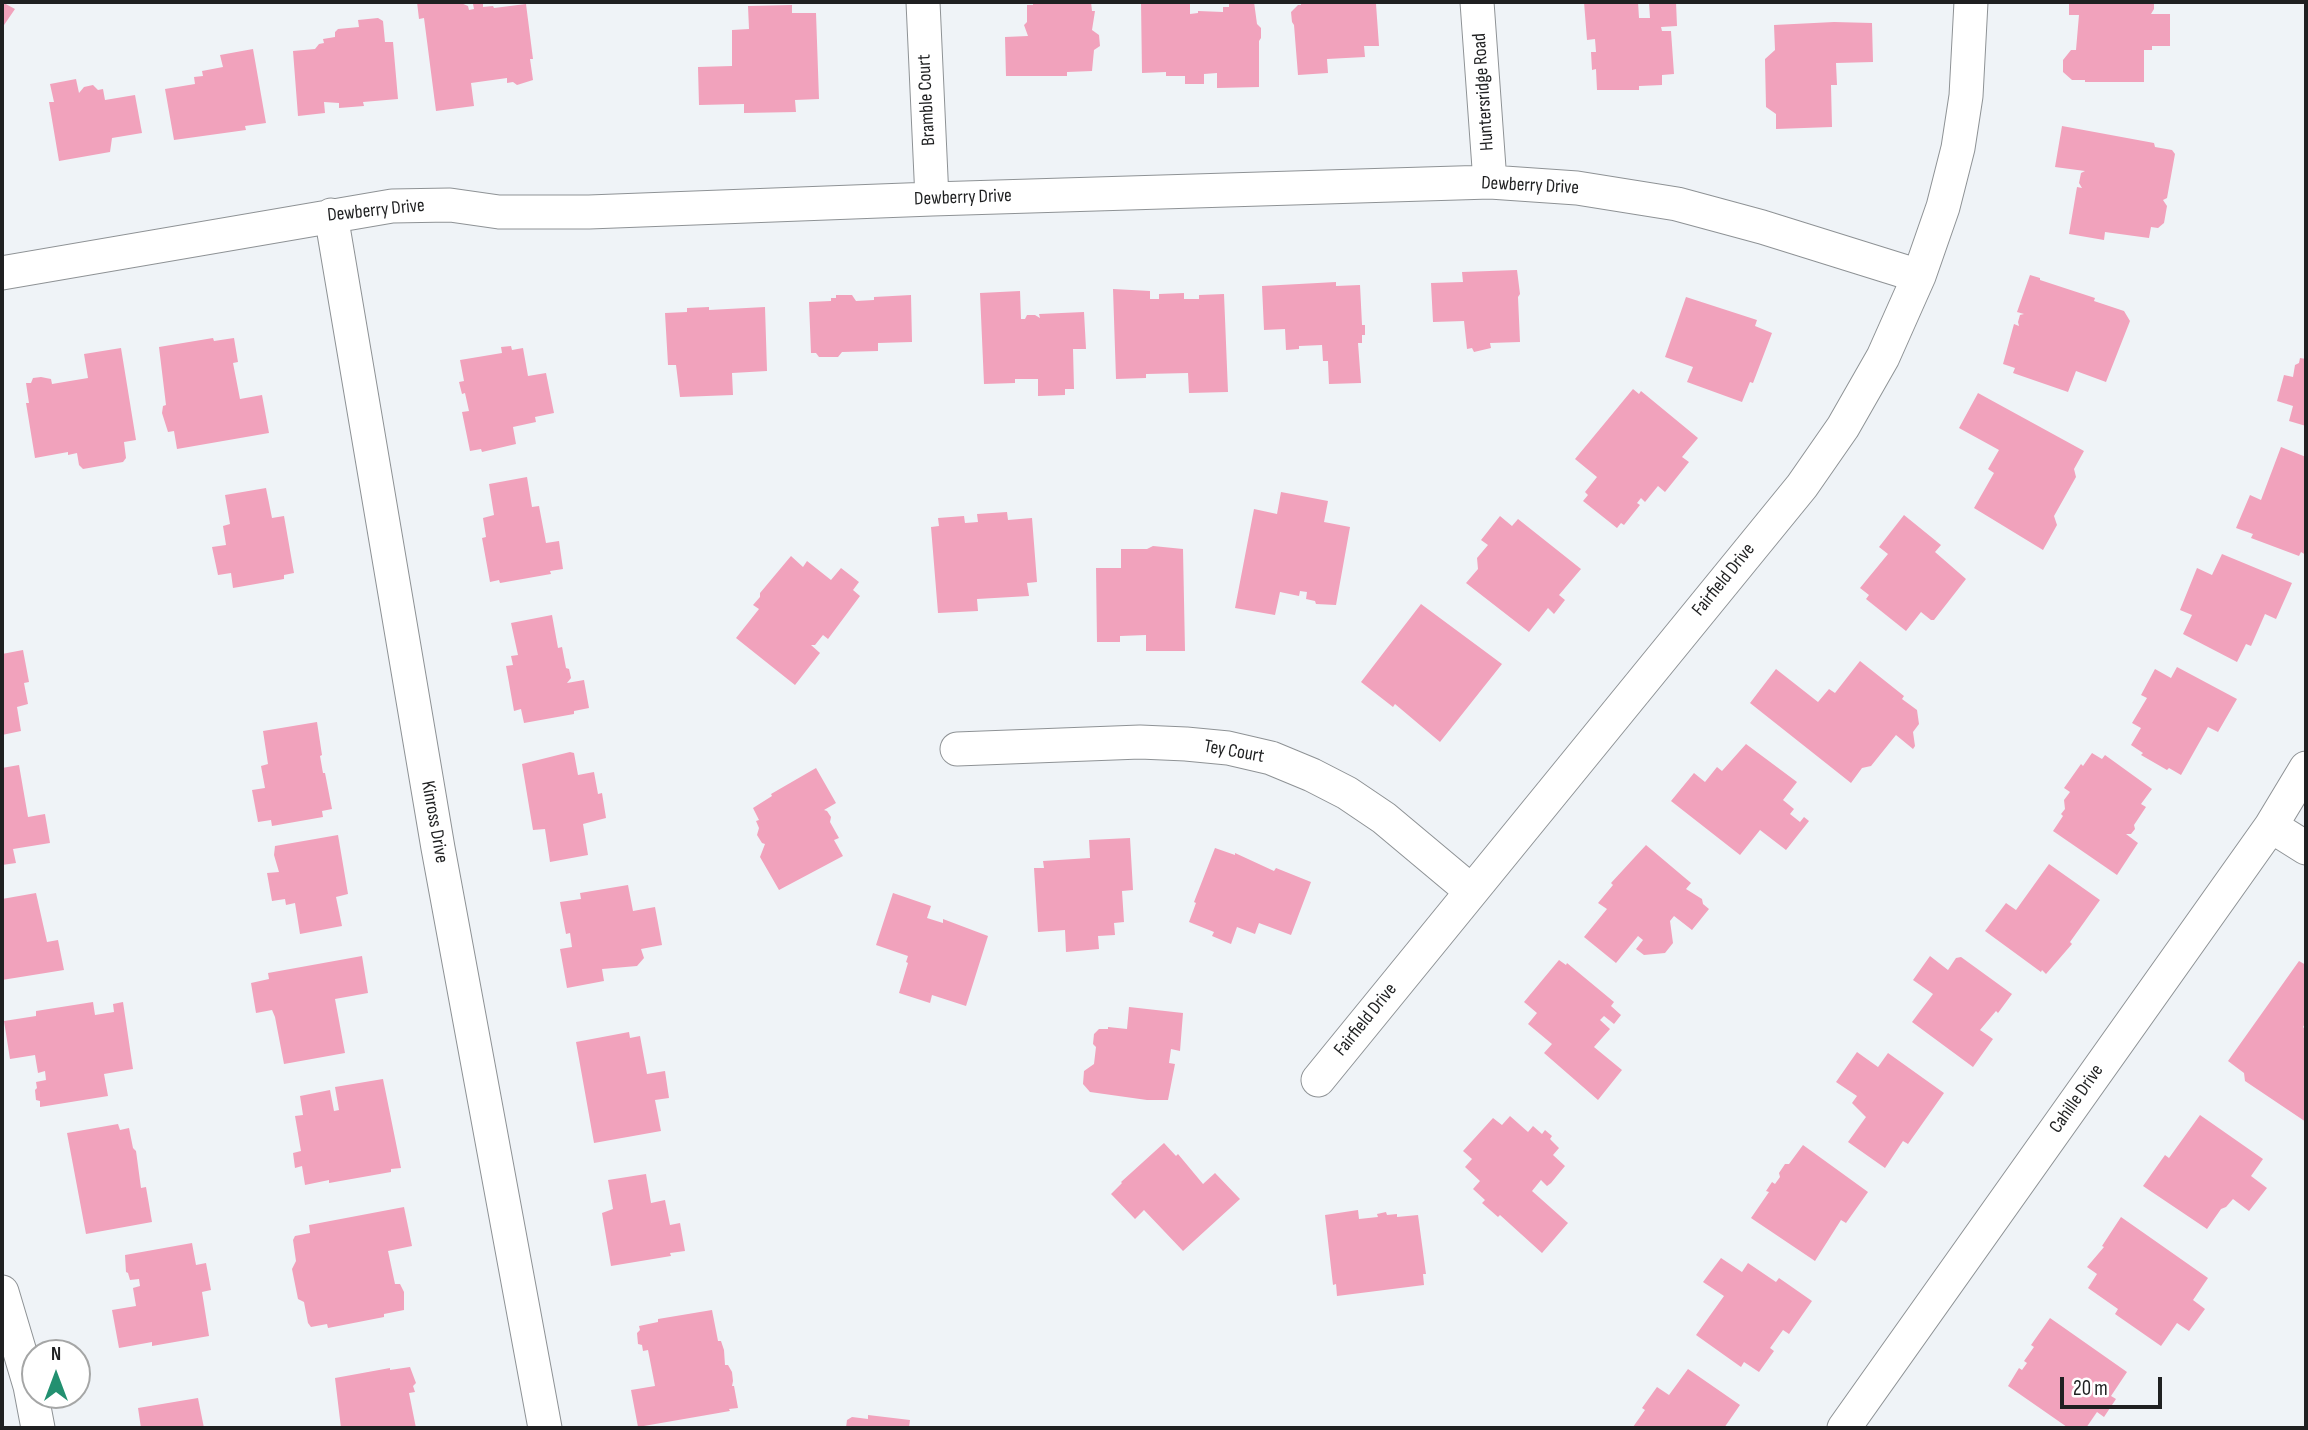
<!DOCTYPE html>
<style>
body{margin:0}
#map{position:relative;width:2308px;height:1430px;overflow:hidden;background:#eff3f7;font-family:"Sofia Sans Condensed",sans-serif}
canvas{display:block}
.frame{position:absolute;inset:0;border:4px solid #1f2021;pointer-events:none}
.north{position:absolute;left:21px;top:1339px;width:70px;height:70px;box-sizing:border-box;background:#fff;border:2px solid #a5a6a6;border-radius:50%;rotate:0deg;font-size:19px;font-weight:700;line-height:28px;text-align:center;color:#1f2021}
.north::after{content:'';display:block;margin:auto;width:24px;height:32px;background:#229070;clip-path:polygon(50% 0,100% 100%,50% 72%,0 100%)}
.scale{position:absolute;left:2060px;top:1377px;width:102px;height:32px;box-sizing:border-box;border:4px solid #1f2021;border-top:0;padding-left:9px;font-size:21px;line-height:24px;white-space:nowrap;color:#1f2021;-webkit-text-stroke:5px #fff;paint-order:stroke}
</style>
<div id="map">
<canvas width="2308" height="1430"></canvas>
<div class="frame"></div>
<div class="north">N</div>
<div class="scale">20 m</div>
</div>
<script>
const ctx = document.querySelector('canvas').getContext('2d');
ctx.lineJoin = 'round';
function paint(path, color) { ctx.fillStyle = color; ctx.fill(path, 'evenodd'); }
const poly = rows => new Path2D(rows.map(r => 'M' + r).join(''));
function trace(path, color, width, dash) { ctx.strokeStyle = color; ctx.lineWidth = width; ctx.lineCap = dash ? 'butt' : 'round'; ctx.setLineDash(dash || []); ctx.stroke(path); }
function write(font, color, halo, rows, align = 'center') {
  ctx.font = font + ' "Sofia Sans Condensed",sans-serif'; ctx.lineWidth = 5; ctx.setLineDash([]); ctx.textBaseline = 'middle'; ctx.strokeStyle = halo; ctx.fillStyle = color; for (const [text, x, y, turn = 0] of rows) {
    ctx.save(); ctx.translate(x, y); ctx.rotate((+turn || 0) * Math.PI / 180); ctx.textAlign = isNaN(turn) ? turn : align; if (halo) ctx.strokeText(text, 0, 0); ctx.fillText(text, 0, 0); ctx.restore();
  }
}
const building = poly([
 [2,2,15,9,2,28],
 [417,2,461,3,468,6,469,10,474,9,473,4,483,3,483,7,493,6,494,8,526,4,533,59,530,59,533,80,517,85,513,82,507,83,507,78,471,83,474,106,436,111,424,18,419,19],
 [1033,2,1091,2,1092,11,1095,11,1092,30,1099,35,1100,46,1094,50,1092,71,1067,72,1067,76,1006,76,1005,37,1028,36,1024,25,1027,22,1027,5,1033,5],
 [1141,2,1190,2,1190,14,1198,13,1198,11,1223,12,1223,7,1229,7,1229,2,1254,2,1257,24,1261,28,1261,38,1259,41,1259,87,1217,88,1217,73,1204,74,1204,84,1185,84,1185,76,1166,76,1166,72,1142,73],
 [1301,2,1376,4,1379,46,1364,46,1365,57,1327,59,1328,73,1298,75,1294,25,1292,22,1291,12,1298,5,1301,5],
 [1584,2,1638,2,1639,18,1650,18,1649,2,1676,2,1677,26,1661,27,1662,31,1671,31,1674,74,1662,75,1662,85,1639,86,1639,90,1597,90,1596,69,1592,70,1591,52,1596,52,1595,39,1587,40],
 [2069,2,2154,2,2154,9,2151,14,2170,14,2170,46,2152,46,2152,50,2144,50,2144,82,2085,82,2085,80,2072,80,2063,72,2063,60,2071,50,2076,50,2079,15,2069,15],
 [792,5,792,13,816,13,819,99,795,100,796,112,744,113,744,104,699,105,698,67,732,66,732,30,749,29,748,6],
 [378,18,383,21,385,42,393,42,398,99,363,102,364,106,339,108,339,103,324,102,325,113,298,116,293,51,315,49,319,44,324,43,323,39,335,37,335,32,338,29,359,27,358,20],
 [1834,22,1872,23,1873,62,1836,63,1837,85,1831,85,1832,127,1776,129,1776,114,1766,107,1765,59,1775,50,1774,25],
 [253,49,266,123,245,126,246,130,174,140,165,89,195,84,194,77,203,76,202,71,223,67,220,55],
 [76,79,79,93,84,87,93,85,98,90,103,89,105,100,135,95,142,133,112,138,110,152,59,161,49,102,54,102,50,84],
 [2062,126,2154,143,2155,147,2172,150,2175,154,2167,198,2163,200,2167,206,2164,223,2158,228,2151,227,2149,238,2105,232,2104,240,2069,234,2077,187,2082,188,2079,183,2081,173,2085,171,2055,167],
 [1517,270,1520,294,1518,297,1520,342,1490,343,1491,348,1474,352,1472,348,1467,349,1464,321,1433,322,1431,283,1463,282,1462,272],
 [2030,275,2040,278,2040,280,2095,298,2094,301,2124,311,2130,321,2106,382,2076,371,2068,392,2013,373,2015,368,2003,364,2014,324,2019,326,2018,322,2020,315,2024,314,2017,312],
 [1336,282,1336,286,1360,285,1362,325,1365,325,1365,335,1362,335,1362,343,1358,343,1361,383,1329,384,1328,361,1323,361,1322,345,1299,346,1299,349,1286,350,1285,329,1264,330,1262,286],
 [1113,289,1150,291,1150,299,1159,299,1159,294,1184,293,1184,299,1199,299,1199,295,1224,294,1228,392,1189,393,1188,373,1146,374,1146,378,1116,379],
 [1020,291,1021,319,1025,319,1027,315,1035,315,1040,318,1039,314,1084,312,1086,349,1073,349,1074,389,1065,389,1065,395,1038,396,1038,379,1015,379,1015,383,984,384,980,293],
 [836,295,852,295,856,301,874,300,874,297,911,295,912,342,878,343,878,351,842,352,838,357,819,357,816,353,811,353,809,302,831,301,831,298,836,298],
 [1686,297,1757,320,1755,326,1772,333,1753,383,1750,382,1742,402,1687,382,1693,367,1665,357],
 [709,307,709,310,765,307,767,371,732,373,733,395,680,397,676,365,668,365,665,313,687,312,687,308],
 [213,338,214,341,234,338,238,362,233,363,240,399,262,395,269,433,177,449,174,431,168,432,162,413,163,406,166,405,159,347],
 [511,346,512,350,523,348,528,376,546,373,554,413,535,417,536,422,513,427,516,444,482,452,481,449,470,451,462,412,469,411,465,393,462,394,459,382,464,381,460,360,502,353,501,347],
 [121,348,136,440,124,442,126,458,123,462,83,469,79,465,77,453,68,455,68,452,35,458,26,403,29,403,26,383,31,383,33,378,41,377,51,379,52,384,88,378,84,354],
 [2300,358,2306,359,2306,426,2289,421,2293,406,2277,401,2284,375,2293,377,2295,365,2299,363],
 [1633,389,1639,394,1641,391,1698,438,1682,457,1689,462,1665,492,1658,486,1645,502,1641,498,1637,503,1640,505,1624,525,1621,523,1617,528,1583,501,1588,495,1585,492,1597,477,1575,459],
 [1978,393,2084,451,2074,469,2076,477,2054,516,2057,525,2043,550,1974,508,1994,473,1988,469,1999,450,1959,428],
 [2281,447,2306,457,2306,555,2301,552,2299,556,2251,538,2253,534,2236,528,2250,495,2261,500],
 [527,477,532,507,539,506,546,543,559,541,563,569,550,571,551,574,500,583,499,580,490,582,482,538,486,537,483,518,494,515,489,484],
 [266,488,272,518,284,516,294,573,284,575,284,579,233,588,231,573,218,575,212,547,226,545,223,526,230,524,225,495],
 [1281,492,1328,501,1324,522,1350,527,1336,605,1316,604,1315,601,1306,599,1307,592,1300,591,1299,596,1280,592,1275,615,1235,608,1254,509,1277,514],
 [1007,512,1008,520,1032,518,1037,582,1027,583,1029,596,977,599,978,611,938,613,931,527,939,526,938,518,964,516,965,523,978,522,977,514],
 [1904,515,1941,545,1935,552,1966,579,1934,620,1931,620,1921,612,1906,631,1866,599,1869,595,1860,588,1888,554,1879,547],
 [1500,516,1512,526,1518,519,1581,569,1559,595,1565,600,1554,614,1548,608,1529,632,1466,583,1478,569,1477,558,1488,545,1481,540],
 [1153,546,1183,549,1185,651,1146,651,1146,635,1120,636,1120,642,1097,642,1096,568,1121,568,1121,549,1147,549],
 [2222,554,2292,583,2276,619,2265,614,2251,646,2246,644,2237,662,2183,634,2192,615,2180,610,2197,568,2212,575],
 [791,556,803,567,807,561,831,580,841,568,859,582,853,590,860,596,828,639,823,635,815,645,811,645,820,653,795,685,736,638,759,609,753,605,760,597,760,593],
 [1421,604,1502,664,1440,742,1395,704,1393,707,1361,682],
 [552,615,558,648,562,647,566,668,569,669,571,678,567,683,584,680,589,708,574,711,574,714,524,723,521,709,514,711,506,666,513,665,511,656,518,655,511,623],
 [23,650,29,682,24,683,28,704,17,707,21,731,2,735,2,654],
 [1860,661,1904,696,1902,699,1917,710,1919,724,1913,732,1915,746,1913,749,1896,735,1871,766,1862,768,1851,783,1750,703,1776,669,1818,702,1829,689,1835,693],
 [2177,667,2237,699,2218,732,2208,727,2181,775,2169,768,2167,770,2141,755,2143,753,2131,745,2141,728,2132,723,2147,698,2141,695,2155,669,2171,678],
 [317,722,322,755,320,756,323,773,325,773,332,809,322,811,323,817,272,826,271,820,258,822,252,790,265,788,261,766,268,764,263,731],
 [1746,744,1797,782,1783,800,1794,809,1790,814,1800,822,1804,817,1809,821,1786,850,1760,830,1740,855,1671,801,1694,773,1705,782,1717,767,1722,771],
 [570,752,574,753,578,775,594,772,598,794,602,793,606,818,583,824,588,855,550,862,545,829,533,830,522,764],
 [2092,753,2102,759,2105,755,2152,789,2141,804,2146,807,2134,825,2135,829,2131,834,2126,834,2138,843,2117,875,2053,831,2063,816,2061,814,2065,809,2064,800,2070,792,2064,788,2081,764,2083,766],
 [19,765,28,817,45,814,50,843,13,849,16,863,2,865,2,768],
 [816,768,836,803,824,810,827,811,831,817,830,822,839,838,834,840,843,856,779,890,760,857,765,844,762,843,757,835,759,828,756,821,759,820,753,808,772,796,771,794],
 [338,835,348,894,336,897,342,926,300,934,295,903,286,905,285,899,272,901,267,873,279,872,274,855,275,846],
 [1130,838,1133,890,1122,891,1124,922,1114,923,1115,935,1098,936,1099,949,1066,952,1065,930,1038,932,1034,868,1044,868,1043,861,1090,858,1089,840],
 [1646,845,1691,883,1686,889,1702,899,1703,904,1709,909,1692,930,1674,916,1670,921,1673,943,1665,953,1644,955,1636,949,1643,940,1638,936,1616,963,1584,937,1607,909,1598,903,1613,885,1611,883],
 [1215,848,1235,855,1235,853,1274,871,1276,868,1311,882,1291,935,1259,923,1255,934,1237,927,1231,944,1212,936,1214,932,1189,922,1196,903,1194,902],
 [2049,864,2100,900,2070,942,2072,944,2046,974,2042,970,2041,972,1985,931,2006,903,2016,910],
 [628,885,633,911,655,907,662,945,641,949,644,958,637,966,602,969,604,981,567,988,560,949,572,947,570,933,566,934,560,902,581,899,580,893],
 [36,893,47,942,58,940,64,970,2,980,2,899],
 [893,893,931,906,927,918,943,923,943,919,988,936,966,1006,932,995,930,1003,899,993,908,963,906,962,908,956,876,945],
 [362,956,368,993,335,999,345,1053,284,1064,275,1017,272,1010,256,1013,251,983,269,979,268,973],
 [1930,956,1948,970,1956,958,1961,957,2012,994,1998,1013,1996,1011,1980,1030,1993,1039,1973,1067,1912,1022,1933,994,1913,980],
 [1559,960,1566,965,1567,963,1614,1002,1611,1006,1621,1015,1614,1024,1604,1016,1600,1020,1610,1029,1594,1047,1622,1070,1598,1100,1544,1053,1552,1044,1528,1024,1537,1013,1524,1002],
 [2299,961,2306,965,2306,1022,2303,1027,2306,1030,2306,1122,2245,1081,2244,1073,2228,1061],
 [93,1002,95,1015,114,1012,113,1004,123,1002,133,1069,104,1074,108,1096,40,1107,40,1101,36,1100,35,1090,37,1088,36,1082,46,1080,45,1071,38,1073,35,1055,10,1059,4,1021,36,1016,36,1011],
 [1129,1007,1183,1013,1180,1051,1171,1049,1169,1063,1175,1064,1168,1100,1147,1100,1090,1092,1083,1084,1084,1071,1094,1064,1096,1047,1093,1044,1094,1034,1099,1029,1108,1029,1108,1027,1127,1029],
 [629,1032,630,1038,640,1036,647,1074,665,1071,669,1098,655,1100,661,1131,594,1143,576,1042],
 [1857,1052,1878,1067,1888,1053,1944,1093,1908,1144,1903,1141,1885,1168,1848,1142,1866,1117,1852,1103,1857,1096,1836,1082],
 [383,1079,401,1168,391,1169,391,1172,329,1183,329,1180,305,1185,302,1166,295,1168,293,1153,301,1151,295,1116,303,1115,300,1096,330,1090,334,1111,339,1110,335,1087],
 [2200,1115,2263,1159,2251,1176,2267,1188,2249,1211,2233,1199,2226,1207,2221,1209,2207,1229,2143,1186,2165,1155,2169,1158],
 [1510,1116,1528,1132,1533,1126,1542,1134,1545,1130,1552,1136,1550,1139,1559,1148,1553,1155,1565,1166,1551,1183,1547,1186,1541,1180,1532,1191,1568,1223,1542,1253,1500,1215,1498,1217,1482,1203,1485,1200,1473,1189,1480,1181,1465,1167,1472,1159,1463,1151,1493,1118,1502,1125],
 [118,1124,120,1130,129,1128,133,1148,136,1151,141,1188,146,1187,152,1222,86,1234,67,1133],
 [1164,1143,1176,1156,1178,1154,1203,1184,1215,1173,1240,1199,1183,1251,1144,1210,1135,1219,1111,1194,1122,1183,1121,1182],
 [1803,1145,1868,1192,1846,1223,1841,1220,1815,1261,1751,1218,1769,1192,1766,1191,1772,1182,1775,1184,1780,1177,1779,1173,1785,1164,1789,1164],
 [646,1174,651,1203,665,1200,670,1225,680,1223,685,1251,670,1253,671,1256,611,1266,602,1213,613,1209,608,1180],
 [404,1207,412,1246,388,1251,395,1284,400,1284,404,1292,404,1310,384,1314,384,1317,328,1328,327,1324,311,1327,308,1323,304,1302,298,1299,292,1269,296,1261,293,1240,295,1236,310,1233,309,1225],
 [1358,1210,1359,1219,1378,1217,1377,1214,1386,1212,1387,1215,1397,1214,1397,1217,1418,1215,1426,1274,1423,1274,1424,1285,1337,1296,1336,1284,1333,1285,1325,1215],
 [2121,1217,2208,1278,2193,1300,2205,1309,2189,1331,2177,1323,2161,1346,2115,1314,2118,1309,2088,1288,2097,1274,2087,1267,2104,1247,2102,1246],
 [192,1243,196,1265,206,1263,211,1290,202,1292,209,1336,152,1346,152,1342,119,1348,112,1310,136,1306,133,1288,140,1286,139,1279,130,1280,128,1273,126,1272,125,1255],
 [1721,1258,1742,1272,1748,1263,1776,1282,1779,1278,1812,1301,1789,1334,1783,1330,1770,1348,1774,1351,1759,1372,1744,1362,1741,1367,1696,1335,1724,1296,1703,1282],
 [712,1310,718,1341,721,1341,724,1350,725,1365,728,1365,732,1372,733,1381,732,1386,734,1386,738,1408,729,1409,730,1411,638,1427,631,1390,655,1386,648,1350,643,1351,642,1345,638,1344,637,1333,640,1330,639,1326,658,1322,658,1319],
 [2050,1318,2127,1372,2111,1396,2116,1399,2104,1417,2097,1412,2086,1428,2067,1427,2008,1386,2019,1368,2022,1370,2027,1363,2024,1361,2034,1347,2031,1345],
 [410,1367,416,1383,413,1386,415,1392,409,1393,416,1428,341,1428,335,1378,390,1368,390,1370],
 [1688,1369,1740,1405,1724,1428,1633,1427,1645,1410,1642,1408,1657,1387,1669,1395],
 [198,1398,204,1428,141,1428,138,1408],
 [868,1415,910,1420,909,1428,846,1428,847,1420,852,1417,868,1419]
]);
const street = poly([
 [923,2,932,199],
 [1477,2,1490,182],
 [331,215,438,848,545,1428],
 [2,273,392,206,450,205,499,212,589,212,932,199,1490,182,1577,188,1677,204,1762,227,1919,276],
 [957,749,1140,742,1186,744,1228,748,1271,758,1312,775,1347,793,1384,818,1470,890],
 [2271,826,2306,848],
 [1318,1080,1802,486,1843,427,1883,357,1919,276,1943,207,1958,148,1966,96,1971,2],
 [2,1292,30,1386,38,1428],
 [1844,1428,2271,826,2306,768]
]);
const streetNames = [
 ["Huntersridge Road",1484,92,-94],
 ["Bramble Court",927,100,-93],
 ["Dewberry Drive",1530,186,3],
 ["Dewberry Drive",963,198,-2],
 ["Dewberry Drive",376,211,-6],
 ["Fairfield Drive",1724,580,-51],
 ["Tey Court",1234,752,10],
 ["Kinross Drive",434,822,80],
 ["Fairfield Drive",1366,1020,-51],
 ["Cahille Drive",2077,1099,-55]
];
paint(building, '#f1a2bc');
trace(street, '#8e9295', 35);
trace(street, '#fff', 33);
write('19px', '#1f2021', '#fff', streetNames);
</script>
